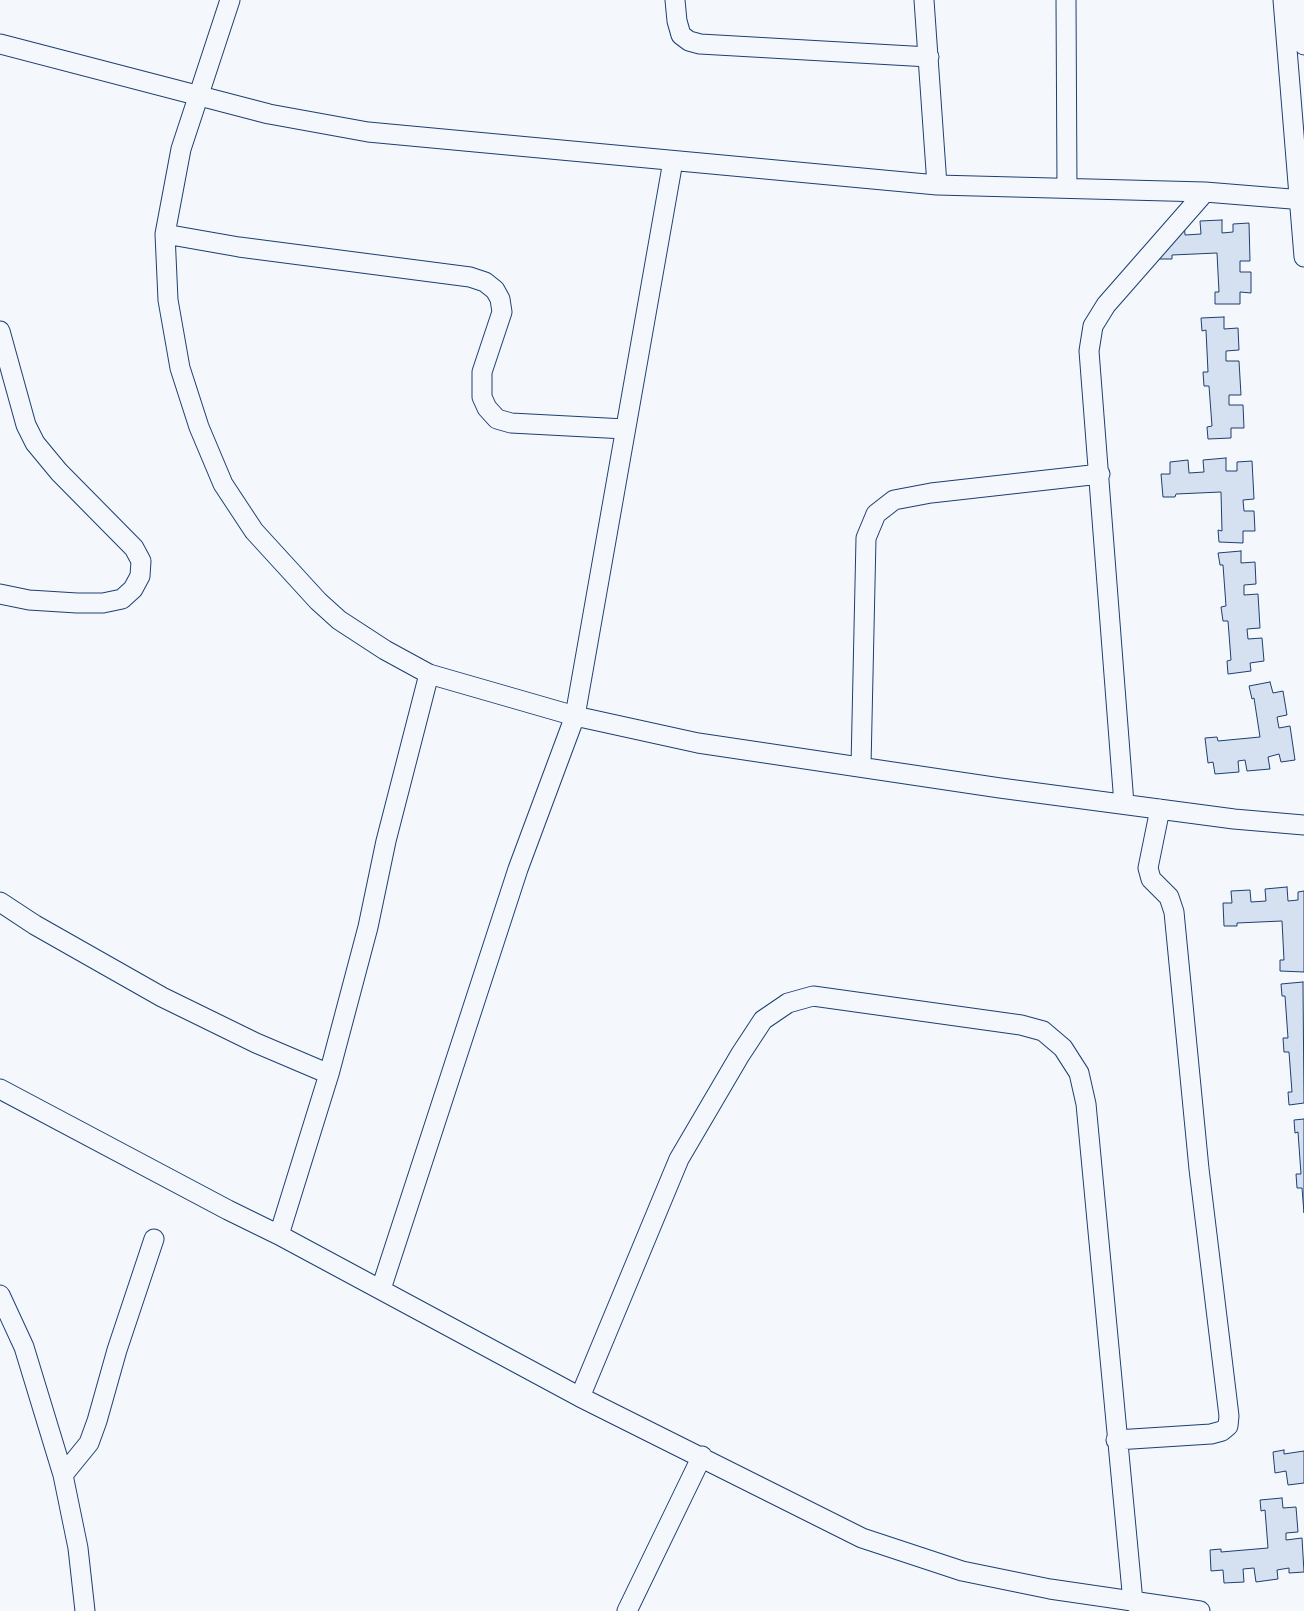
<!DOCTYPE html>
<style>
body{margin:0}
canvas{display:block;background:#f4f7fb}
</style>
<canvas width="1304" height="1611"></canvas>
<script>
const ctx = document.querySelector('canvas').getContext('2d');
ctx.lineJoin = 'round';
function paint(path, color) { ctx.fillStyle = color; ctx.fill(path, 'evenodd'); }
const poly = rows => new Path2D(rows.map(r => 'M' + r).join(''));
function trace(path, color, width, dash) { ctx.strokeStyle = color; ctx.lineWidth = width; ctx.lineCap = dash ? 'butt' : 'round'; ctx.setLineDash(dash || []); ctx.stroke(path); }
const building = poly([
 [1222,220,1222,233,1233,232,1233,224,1249,223,1250,261,1240,261,1240,272,1251,272,1251,293,1240,292,1240,304,1215,304,1215,292,1219,292,1217,253,1172,255,1172,259,1159,259,1184,222,1185,235,1201,234,1200,221,1222,220],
 [1224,317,1224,329,1238,328,1239,350,1226,351,1226,361,1239,361,1241,395,1229,395,1229,405,1243,405,1244,428,1231,428,1231,438,1208,439,1207,427,1212,426,1209,386,1204,386,1203,372,1208,372,1206,330,1202,331,1201,318,1224,317],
 [1226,458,1226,471,1237,471,1237,462,1252,461,1254,499,1243,500,1244,511,1254,511,1255,531,1243,531,1243,543,1219,542,1218,530,1222,531,1221,492,1176,494,1175,497,1163,497,1161,474,1170,474,1170,462,1188,460,1189,473,1204,472,1203,460,1226,458],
 [1241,551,1241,563,1255,562,1256,584,1244,585,1244,595,1258,594,1260,628,1247,629,1248,639,1262,638,1264,661,1250,663,1251,671,1228,674,1227,661,1231,660,1228,621,1223,621,1221,607,1226,606,1223,565,1220,565,1218,553,1241,551],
 [1270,682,1273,693,1283,691,1287,715,1277,717,1279,728,1290,726,1295,760,1281,762,1279,754,1268,757,1270,769,1247,771,1245,760,1238,761,1239,772,1215,774,1213,762,1208,763,1205,738,1217,737,1218,741,1260,737,1254,698,1252,699,1249,686,1270,682],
 [1287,887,1288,901,1298,900,1298,892,1304,891,1304,972,1280,971,1280,960,1284,960,1282,921,1237,923,1237,926,1224,926,1223,903,1232,903,1231,891,1250,890,1251,902,1266,901,1265,889,1287,887],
 [1303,982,1304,1103,1289,1105,1288,1092,1292,1092,1289,1052,1284,1052,1283,1038,1288,1038,1285,996,1282,996,1281,984,1303,982],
 [1304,1119,1304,1213,1302,1188,1297,1188,1296,1174,1301,1174,1298,1132,1295,1133,1294,1120,1304,1119],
 [1284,1450,1284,1454,1304,1451,1304,1483,1288,1485,1286,1471,1275,1473,1273,1452,1284,1450],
 [1282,1498,1283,1508,1296,1507,1298,1532,1286,1533,1286,1540,1302,1538,1304,1572,1289,1573,1289,1568,1277,1570,1278,1579,1256,1582,1254,1568,1243,1569,1244,1582,1224,1583,1223,1570,1211,1571,1210,1550,1221,1549,1221,1552,1268,1548,1265,1510,1261,1511,1260,1500,1282,1498]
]);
const minor = poly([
 [230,0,181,149,165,234,168,300,180,368,199,427,223,484,254,531,318,601,339,620,385,650,429,674,575,716,698,743,1000,788,1234,819,1304,825],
 [675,0,677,21,681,35,689,41,700,44,929,57],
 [924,0,937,185],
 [1066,0,1067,188],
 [1283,0,1304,257],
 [1300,0,1304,45],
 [0,44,269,114,368,132,937,185,1205,192,1304,200],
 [165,234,239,247,470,277,485,282,495,290,500,299,502,312,482,372,482,397,487,408,497,419,511,423,625,429],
 [0,331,26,425,35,443,59,472,134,548,141,561,140,576,133,589,122,599,103,603,77,603,29,600,0,594],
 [861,766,866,538,876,514,894,500,931,493,1100,474],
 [1124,804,1089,351,1093,326,1106,305,1205,192],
 [0,902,35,925,162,997,256,1043,329,1074],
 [0,1089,228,1210,279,1235,580,1397,862,1538,962,1571,1050,1589,1200,1611],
 [279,1235,329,1074,368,927,386,841,429,674],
 [381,1289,518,869,575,716,673,161],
 [0,1295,24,1347,63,1475,78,1548,85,1611],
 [580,1397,679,1159,740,1055,763,1020,788,1003,813,996,1021,1025,1043,1031,1063,1048,1079,1073,1086,1104,1133,1602],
 [1116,1440,1211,1434,1222,1431,1228,1426,1229,1416,1199,1169,1174,912,1169,897,1151,879,1148,868,1160,809],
 [63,1475,89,1443,97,1421,117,1350,154,1239],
 [627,1611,702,1456]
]);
paint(building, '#d5e0f0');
trace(building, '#1d3f73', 1);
trace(minor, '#1d3f73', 21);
trace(minor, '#f4f7fb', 19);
</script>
